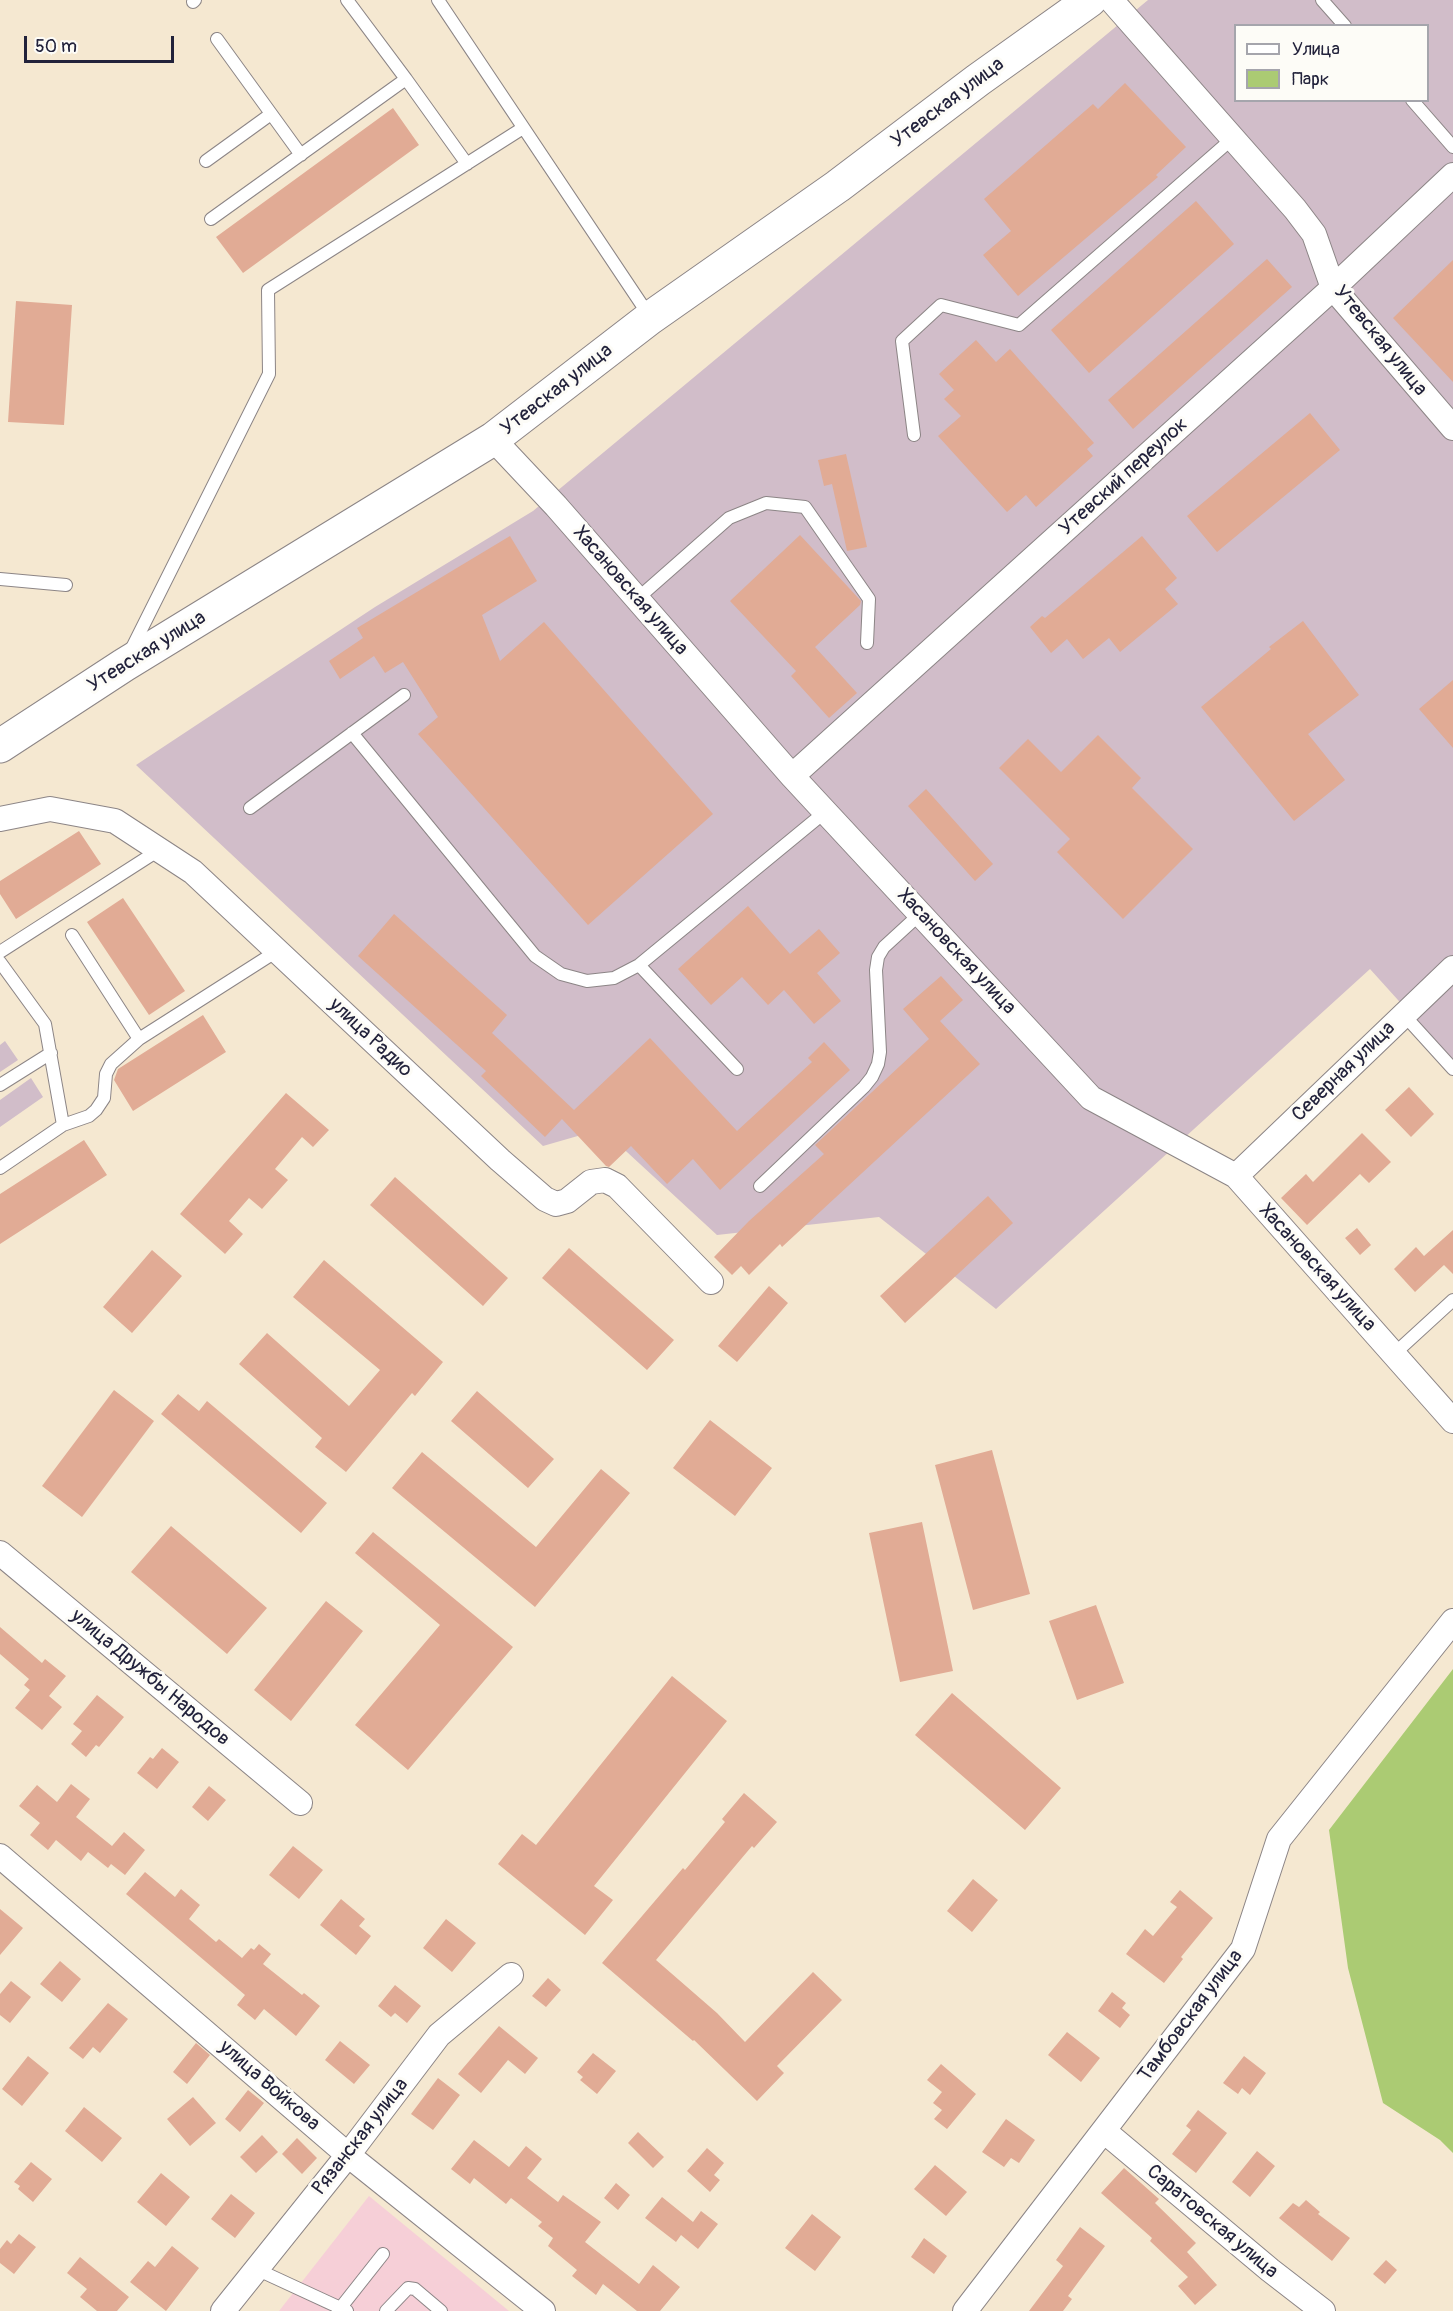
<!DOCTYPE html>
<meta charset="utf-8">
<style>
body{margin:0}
#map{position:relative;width:1453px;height:2311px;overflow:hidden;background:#f5e8d1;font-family:Pangolin,sans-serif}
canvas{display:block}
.legend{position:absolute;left:1234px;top:24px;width:195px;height:78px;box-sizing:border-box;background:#fdfcf7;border:2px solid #a5a5ac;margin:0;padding:8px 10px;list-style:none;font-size:18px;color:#22223b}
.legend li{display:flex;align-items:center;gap:12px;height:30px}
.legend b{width:30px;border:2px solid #a5a5ac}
.scale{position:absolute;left:24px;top:36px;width:150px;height:27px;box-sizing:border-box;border:3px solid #22223b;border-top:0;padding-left:8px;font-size:18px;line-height:21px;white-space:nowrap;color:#22223b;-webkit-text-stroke:4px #fdfcf7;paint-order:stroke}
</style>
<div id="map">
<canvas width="1453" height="2311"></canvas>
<ul class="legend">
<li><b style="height:8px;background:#fff"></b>Улица</li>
<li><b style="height:16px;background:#abcb73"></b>Парк</li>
</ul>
<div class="scale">50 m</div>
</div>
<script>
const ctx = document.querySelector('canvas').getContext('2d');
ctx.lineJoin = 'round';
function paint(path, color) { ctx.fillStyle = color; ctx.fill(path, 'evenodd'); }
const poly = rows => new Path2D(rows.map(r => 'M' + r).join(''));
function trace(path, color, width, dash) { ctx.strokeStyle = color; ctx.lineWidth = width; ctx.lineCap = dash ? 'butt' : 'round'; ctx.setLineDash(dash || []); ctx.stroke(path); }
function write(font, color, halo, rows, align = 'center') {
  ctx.font = font + ' Pangolin,sans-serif'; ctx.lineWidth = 6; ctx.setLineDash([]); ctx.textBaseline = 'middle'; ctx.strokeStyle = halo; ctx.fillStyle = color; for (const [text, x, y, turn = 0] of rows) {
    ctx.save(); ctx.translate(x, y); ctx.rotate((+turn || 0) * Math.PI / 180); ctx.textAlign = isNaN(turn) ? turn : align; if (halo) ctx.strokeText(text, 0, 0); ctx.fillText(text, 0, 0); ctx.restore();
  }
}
const built = poly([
 [369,2196,509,2311,279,2311]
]);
const industrial = poly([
 [1148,0,1453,0,1453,1061,1370,969,996,1309,879,1217,717,1235,602,1129,543,1146,136,765,375,607,533,511],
 [1236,26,1428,26,1428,100,1236,100],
 [5,1041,18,1060,0,1072,0,1045],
 [31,1078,43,1097,0,1127,0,1100]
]);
const green = poly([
 [1453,1669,1453,2153,1440,2140,1383,2103,1348,1968,1329,1830]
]);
const building = poly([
 [1125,83,1186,147,1156,175,1158,177,1018,296,983,255,1011,231,984,199,1093,104,1098,109],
 [393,108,419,145,243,273,216,237],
 [1196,201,1234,244,1089,373,1051,330],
 [1267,259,1292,287,1133,429,1108,400],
 [1453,260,1453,382,1393,318],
 [16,301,72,305,64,425,8,422],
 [976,340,996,362,1010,349,1094,443,1087,449,1093,456,1036,507,1026,495,1007,512,938,436,961,416,944,399,954,390,939,374],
 [1310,413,1340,450,1217,552,1187,516],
 [846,454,867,547,847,551,832,484,824,486,818,460],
 [800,535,861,601,860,605,815,647,857,693,829,718,791,676,796,671,730,601],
 [510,536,537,581,482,615,500,661,544,622,713,814,588,925,418,734,438,717,403,662,385,673,374,656,340,679,329,661,363,638,357,628],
 [1142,536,1177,578,1165,589,1178,604,1120,652,1109,638,1083,659,1067,639,1051,653,1030,627,1042,616,1045,618],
 [1303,621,1359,695,1308,734,1345,780,1294,821,1201,707,1271,649,1269,647],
 [1453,680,1453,748,1419,709],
 [1098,735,1141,778,1132,788,1193,849,1123,919,1057,852,1070,839,999,768,1028,739,1061,772],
 [926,789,993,864,975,881,908,806],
 [79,831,101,864,16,919,0,894,0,881],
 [123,898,185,991,149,1015,87,922],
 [748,906,790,954,819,929,840,953,817,973,841,1001,814,1024,784,990,768,1005,742,977,711,1005,678,969],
 [394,914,507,1015,492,1033,574,1110,650,1038,737,1131,812,1062,808,1058,824,1042,850,1070,720,1190,693,1159,667,1184,631,1146,609,1167,606,1166,562,1119,545,1137,481,1076,486,1071,358,956],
 [941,976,963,1000,940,1021,980,1064,782,1247,780,1244,749,1275,741,1266,732,1275,714,1257,749,1221,824,1154,815,1145,929,1039,903,1009],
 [203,1015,226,1052,133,1111,114,1080,118,1069],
 [1409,1087,1434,1114,1411,1137,1385,1110],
 [286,1093,329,1130,313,1147,302,1137,275,1169,288,1180,262,1209,249,1198,229,1221,243,1234,225,1254,180,1214],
 [1362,1133,1391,1162,1369,1183,1360,1174,1307,1225,1281,1198,1306,1174,1313,1182],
 [84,1140,107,1175,0,1244,0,1194],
 [395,1177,508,1278,483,1306,370,1205],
 [988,1196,1013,1223,905,1323,880,1296],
 [1357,1228,1371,1245,1360,1255,1345,1238],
 [1453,1230,1453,1274,1444,1265,1415,1292,1394,1269,1416,1247,1424,1256],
 [569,1248,674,1340,647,1370,542,1278],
 [152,1250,182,1276,132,1333,103,1307],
 [324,1260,443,1362,415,1396,412,1393,346,1472,315,1447,322,1438,239,1364,267,1333,349,1406,380,1370,293,1297],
 [769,1286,788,1303,737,1362,718,1346],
 [114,1390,154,1421,82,1517,42,1486],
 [477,1391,554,1459,528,1488,451,1421],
 [178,1394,199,1411,207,1401,327,1503,301,1533,161,1414],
 [710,1420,772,1468,735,1516,673,1468],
 [992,1450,1030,1594,973,1610,935,1465],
 [422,1452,536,1547,601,1469,630,1493,535,1607,392,1488],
 [922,1522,953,1671,900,1682,869,1533],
 [171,1526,267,1608,227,1654,131,1572],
 [373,1532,513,1647,408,1770,355,1725,440,1625,355,1553],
 [326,1601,363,1631,291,1721,254,1690],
 [1096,1605,1124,1683,1077,1700,1049,1621],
 [0,1627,42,1663,45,1659,66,1676,49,1696,62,1707,42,1730,15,1708,30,1690,24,1685,29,1679,0,1654],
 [672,1676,727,1721,594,1886,613,1900,585,1935,498,1864,522,1834,536,1845],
 [952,1693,1061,1788,1025,1830,915,1735],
 [97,1695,124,1717,99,1747,96,1745,86,1757,71,1744,82,1731,73,1724],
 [162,1748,179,1762,157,1789,137,1773,150,1757,153,1759],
 [71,1784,90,1799,76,1817,112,1846,124,1832,145,1850,125,1875,111,1864,108,1868,88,1852,81,1861,56,1840,48,1850,30,1835,40,1823,19,1806,37,1785,57,1802],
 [209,1786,226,1800,208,1821,192,1807],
 [744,1793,777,1822,754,1848,752,1846,656,1960,717,2013,745,2042,813,1972,842,2000,777,2066,784,2073,757,2101,694,2040,693,2041,602,1963,683,1868,685,1870,725,1822,722,1819],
 [293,1846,323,1870,299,1899,269,1875],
 [145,1872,175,1897,181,1889,200,1905,189,1919,216,1942,219,1939,242,1958,251,1948,254,1950,259,1944,271,1954,263,1964,302,1995,304,1993,320,2006,296,2036,264,2009,255,2020,237,2005,245,1995,126,1894],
 [973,1879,998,1900,972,1932,947,1911],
 [1180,1890,1213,1918,1181,1957,1183,1959,1164,1983,1126,1954,1145,1929,1153,1936,1177,1907,1170,1902],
 [341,1899,365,1919,359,1926,371,1936,356,1955,320,1925],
 [0,1909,23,1928,0,1955],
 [446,1919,476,1943,452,1972,423,1948],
 [60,1961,81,1979,62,2002,40,1984],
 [548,1978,561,1990,546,2007,532,1996],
 [11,1981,31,1997,10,2023,0,2015,0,1994],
 [395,1985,421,2006,407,2023,395,2013,391,2017,378,2006],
 [1112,1992,1126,2003,1122,2008,1130,2015,1120,2028,1098,2011],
 [108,2003,128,2019,100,2053,93,2047,83,2059,69,2048],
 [499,2026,538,2058,525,2074,508,2060,481,2093,458,2074],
 [1067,2032,1100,2058,1081,2082,1048,2055],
 [340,2041,370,2065,354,2084,325,2060],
 [196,2043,210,2055,187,2084,173,2072],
 [593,2053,616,2071,597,2094,580,2080,583,2077,577,2072],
 [28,2056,49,2073,22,2106,2,2089],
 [1244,2056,1266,2073,1250,2095,1242,2088,1238,2094,1223,2083],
 [941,2064,976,2094,947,2129,934,2119,942,2110,933,2103,942,2092,927,2080],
 [438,2078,460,2095,433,2130,411,2114],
 [248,2090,264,2103,240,2132,225,2119],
 [193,2097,216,2123,190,2146,167,2119],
 [84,2107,122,2138,102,2162,65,2131],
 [1198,2110,1227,2133,1196,2173,1172,2154,1191,2130,1186,2126],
 [1006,2119,1035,2140,1019,2163,1011,2158,1004,2167,982,2152],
 [638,2132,664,2157,653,2168,628,2143],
 [262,2135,278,2152,256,2173,240,2157],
 [297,2138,317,2158,302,2174,282,2154],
 [474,2140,509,2167,526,2146,542,2159,527,2178,558,2202,563,2195,601,2222,585,2242,639,2284,653,2265,680,2287,660,2311,637,2311,603,2284,596,2295,572,2276,577,2270,548,2246,553,2238,538,2226,542,2222,511,2198,506,2204,474,2178,470,2184,451,2169],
 [707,2148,724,2163,714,2175,720,2180,710,2192,687,2171],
 [1257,2151,1275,2166,1250,2197,1232,2182],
 [31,2162,52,2179,33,2202,18,2189,20,2186,14,2182],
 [935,2165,967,2192,946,2216,914,2189],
 [1124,2168,1159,2199,1155,2203,1196,2243,1187,2252,1217,2285,1195,2305,1178,2286,1188,2277,1150,2241,1152,2238,1101,2193],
 [161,2173,190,2197,166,2226,137,2202],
 [616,2183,630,2195,618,2210,604,2198],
 [231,2194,255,2213,235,2238,211,2219],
 [662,2197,693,2222,701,2211,718,2224,698,2249,681,2235,676,2242,645,2218],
 [1306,2200,1320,2212,1318,2214,1350,2238,1332,2261,1279,2218,1293,2203,1299,2207],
 [812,2214,841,2237,815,2271,785,2248],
 [1080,2227,1105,2246,1068,2296,1072,2299,1063,2311,1029,2311,1063,2266,1056,2260],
 [19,2234,36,2247,14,2274,0,2263,0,2249,7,2240,11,2244],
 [924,2238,947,2256,934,2274,911,2257],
 [172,2246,199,2268,166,2311,130,2282,148,2261,155,2267],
 [80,2257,129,2297,117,2311,97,2311,80,2297,87,2289,67,2273],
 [1386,2260,1397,2270,1385,2284,1373,2274]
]);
const lane = poly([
 [347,0,406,79],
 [438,0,650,317],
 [1322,0,1345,26],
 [193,2,195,0],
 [217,39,301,155],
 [1412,100,1453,147],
 [206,161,271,114],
 [211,219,406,79,467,164],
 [914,435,902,341,941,305,1019,325,1233,138],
 [0,579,66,585],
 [637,599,729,518,766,503,805,507,869,599,867,643],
 [131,650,269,374,268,290,523,128],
 [352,733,535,956,561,974,587,981,614,978,639,965,825,812],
 [250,808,404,695],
 [72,935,139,1039,277,951],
 [0,952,159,850],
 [0,962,45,1024,63,1125],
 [639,965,737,1069],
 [1404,1015,1453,1069],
 [0,1085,51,1053],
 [0,1168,63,1125,89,1116,96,1110,104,1098,106,1074,111,1064,139,1039],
 [760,1186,864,1087,872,1077,878,1064,880,1052,876,970,878,957,884,947,920,914],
 [1394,1354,1453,1300],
 [256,2269,347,2311],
 [338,2311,383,2254],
 [386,2311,408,2288,415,2289,441,2311]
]);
const street = poly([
 [1111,0,1295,209,1314,234,1333,288,1453,428],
 [493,439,556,506,792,776,1091,1098,1236,1176,1453,1421],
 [792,776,1333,288,1453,175],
 [0,819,50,809,115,821,193,872,500,1160,545,1199,556,1204,567,1201,591,1182,605,1180,617,1186,711,1282],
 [1236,1176,1453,968],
 [0,1553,300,1803],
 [0,1856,348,2155,543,2311],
 [1104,2131,1270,2270,1323,2311],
 [223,2311,348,2155,439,2035,511,1975],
 [965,2311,1243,1949,1279,1839,1453,1621]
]);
const primary = poly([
 [0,746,124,665,493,439,650,318,838,186,978,80,1090,0]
]);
const streetNames = [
 ["Утевская улица",948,103,-37],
 ["Утевская улица",1380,341,51],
 ["Утевская улица",557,390,-38],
 ["Утевский переулок",1124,477,-42],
 ["Хасановская улица",630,591,49],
 ["Утевская улица",147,652,-32],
 ["Хасановская улица",956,952,47],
 ["улица Радио",370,1038,43],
 ["Северная улица",1344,1072,-44],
 ["Хасановская улица",1317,1268,48],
 ["улица Дружбы Народов",150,1678,40],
 ["Тамбовская улица",1191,2016,-53],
 ["улица Войкова",269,2086,41],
 ["Рязанская улица",361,2137,-52],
 ["Саратовская улица",1212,2222,40]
];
paint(built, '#f6cfd7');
paint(industrial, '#d1bdc9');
paint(green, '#abcb73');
paint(building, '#e1ab95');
trace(lane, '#8c8586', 14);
trace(street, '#8c8586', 26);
trace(primary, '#8c8586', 35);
trace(lane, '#fff', 12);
trace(street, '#fff', 24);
trace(primary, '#fff', 33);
write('20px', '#22223b', '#fdfcf7', streetNames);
</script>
